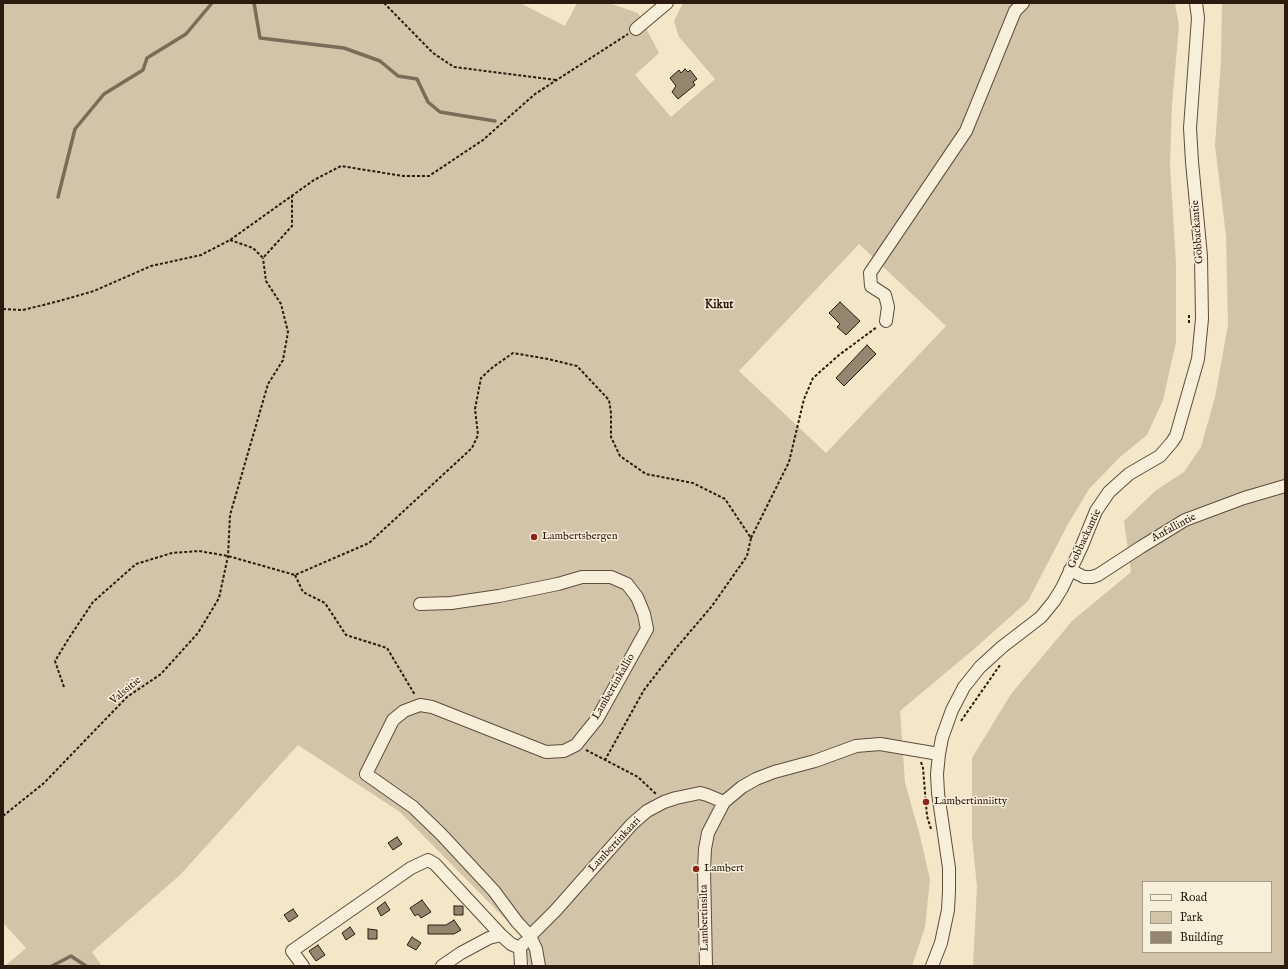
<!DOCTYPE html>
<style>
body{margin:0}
#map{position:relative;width:1288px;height:969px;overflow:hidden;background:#f4e7c8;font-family:"IM FELL English",serif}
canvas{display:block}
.frame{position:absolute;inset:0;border:4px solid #2b1a0e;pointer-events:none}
.legend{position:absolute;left:1142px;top:881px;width:130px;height:72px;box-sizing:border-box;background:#f8efdb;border:1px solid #a69a89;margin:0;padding:5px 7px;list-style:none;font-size:12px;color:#2b1a0e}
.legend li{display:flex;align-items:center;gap:8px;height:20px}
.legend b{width:20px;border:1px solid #a69a89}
</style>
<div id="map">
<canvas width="1288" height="969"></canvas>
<div class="frame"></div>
<ul class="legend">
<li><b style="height:5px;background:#f8efdb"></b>Road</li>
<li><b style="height:11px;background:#d2c4a8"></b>Park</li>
<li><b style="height:11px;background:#94856f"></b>Building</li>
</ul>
</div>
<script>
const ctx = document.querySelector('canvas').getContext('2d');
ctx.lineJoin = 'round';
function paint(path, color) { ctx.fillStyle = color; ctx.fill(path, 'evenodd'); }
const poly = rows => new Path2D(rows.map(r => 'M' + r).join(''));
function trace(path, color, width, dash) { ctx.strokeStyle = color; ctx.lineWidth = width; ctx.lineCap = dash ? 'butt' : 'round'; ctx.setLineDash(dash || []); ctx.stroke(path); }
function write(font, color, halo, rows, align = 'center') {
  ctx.font = font + ' "IM FELL English",serif'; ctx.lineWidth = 3; ctx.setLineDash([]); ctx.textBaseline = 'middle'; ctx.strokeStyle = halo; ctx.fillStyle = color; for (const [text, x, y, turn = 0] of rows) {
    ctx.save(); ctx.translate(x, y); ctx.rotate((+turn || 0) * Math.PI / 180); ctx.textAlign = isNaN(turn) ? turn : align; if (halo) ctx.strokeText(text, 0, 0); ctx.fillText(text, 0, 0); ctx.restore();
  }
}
const green = poly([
 [3,3,520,3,565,26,577,3,609,3,638,13,659,53,635,75,671,117,715,79,679,37,674,21,683,3,1175,3,1179,26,1172,104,1170,165,1176,264,1176,342,1163,400,1147,435,1120,457,1089,489,1067,526,1028,601,973,650,900,711,905,783,919,832,930,879,925,927,912,966,529,966,524,938,400,812,298,745,180,875,92,952,102,966,5,966,26,948,3,923],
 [859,244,946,326,826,453,739,371],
 [1222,3,1285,3,1285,966,973,966,977,887,972,836,972,758,1011,694,1072,621,1131,572,1124,521,1155,491,1184,472,1201,447,1215,397,1228,325,1226,236,1215,145,1221,61],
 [1143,882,1271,882,1271,952,1143,952]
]);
const stream = poly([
 [254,3,260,38,344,48,380,61,398,76,417,79,428,102,440,112,495,121],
 [58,197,75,129,104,94,143,70,147,58,186,34,212,3],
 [52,966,71,956,86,966]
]);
const building = poly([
 [685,69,688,72,690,70,697,79,693,82,695,85,678,99,672,92,676,86,670,78,679,70,681,73,685,69],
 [840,302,860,321,846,335,837,327,840,324,829,313,840,302],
 [867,345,876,354,844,386,836,378,867,345],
 [397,837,402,844,393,850,388,843,397,837],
 [422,900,431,912,421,918,418,914,415,916,410,908,422,900],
 [385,902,390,910,381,916,377,908,385,902],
 [454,906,463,906,463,915,454,915,454,906],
 [293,909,298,916,289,922,284,915,293,909],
 [454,920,461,930,454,934,428,934,428,925,446,925,454,920],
 [350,927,355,934,346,940,342,933,350,927],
 [368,929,377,930,377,939,368,939,368,929],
 [412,937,421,943,416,950,407,945,412,937],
 [318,945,325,955,316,961,309,951,318,945]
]);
const path = poly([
 [384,3,433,53,454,67,556,80],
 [230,240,253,248,263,258,292,226,292,196],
 [3,309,23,310,59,301,94,291,151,266,201,255,230,240,314,180,341,166,403,176,429,176,483,140,535,94,628,34],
 [1189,323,1189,313],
 [751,538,789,462,804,399,813,378,839,355,877,327],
 [295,575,303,592,325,603,346,635,387,648,415,695],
 [64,687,55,661,69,638,93,602,136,564,172,553,199,551,228,556,295,575,369,543,472,448,478,435,475,409,481,378,493,367,513,353,548,359,577,366,609,400,611,413,611,437,620,456,646,474,693,483,725,499,751,538,747,556,712,606,677,647,644,690,605,760],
 [961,721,1000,665],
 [586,750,638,777,656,794],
 [921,762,923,768,927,816,931,829],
 [3,816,44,783,127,697,161,674,198,633,219,598,228,556,230,515,268,384,283,360,288,332,281,304,266,281,263,258]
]);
const minor = poly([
 [636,29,667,3],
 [886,321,888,307,885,295,871,286,870,273,966,131,1015,11,1023,3],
 [1070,570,1084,577,1092,577,1098,575,1141,547,1185,520,1244,498,1285,486],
 [420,604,451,603,499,596,558,584,582,577,611,577,627,584,637,597,644,614,647,629,597,719,576,745,564,751,546,752,432,707,420,705,404,711,393,720,366,774,413,807,441,834,494,891,517,922,530,936,536,949,539,966],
 [530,936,556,910,632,824,647,811,664,802,676,798,700,793,707,795,724,802],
 [303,966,292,951,411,868,428,860,435,864,501,935],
 [442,966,461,953,489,938,501,935,511,944,520,948],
 [521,966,520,948,524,943],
 [706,966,704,869,705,849,708,833,724,802,742,787,756,779,774,772,815,761,856,746,880,744,939,754],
 [932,966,941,943,948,910,949,891,949,868,938,793,937,774,939,754,942,738,952,710,964,687,980,667,1002,647,1041,617,1054,601,1062,588,1081,548,1096,511,1109,492,1129,474,1160,456,1172,442,1176,436,1198,359,1202,319,1201,256,1192,162,1190,128,1198,18,1196,3]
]);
const markers = [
 [534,537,4,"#8f2418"],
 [926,802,4,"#8f2418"],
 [696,869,4,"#8f2418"]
];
const streetNames = [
 ["Gobbackantie",1198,232,-94],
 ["Anfallintie",1174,528,-28],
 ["Gobbackantie",1085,539,-65],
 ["Lambertinkallio",614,687,-60],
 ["Valssitie",126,691,-40],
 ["Lambertinkaari",615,845,-47],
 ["Lambertinsilta",705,918,-91]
];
const poiNames = [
 ["Lambertsbergen",542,537],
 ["Lambertinniitty",934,802],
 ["Lambert",704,869]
];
const neighbourhoodNames = [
 ["Kikut",719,306]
];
paint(green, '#d2c4a8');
trace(stream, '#7b6b58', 3.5);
paint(building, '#94856f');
trace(building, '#2b1a0e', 1);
trace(minor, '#5d4d3c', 14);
trace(path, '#2b1a0e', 2, [3, 2]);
trace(minor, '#f8efdb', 12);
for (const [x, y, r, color] of markers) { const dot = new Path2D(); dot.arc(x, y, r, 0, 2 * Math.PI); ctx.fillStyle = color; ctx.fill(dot); trace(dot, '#f8efdb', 1.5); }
write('11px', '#2b1a0e', '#f8efdb', streetNames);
write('11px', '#2b1a0e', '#f8efdb', poiNames, 'left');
write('bold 12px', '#2b1a0e', '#f8efdb', neighbourhoodNames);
</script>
